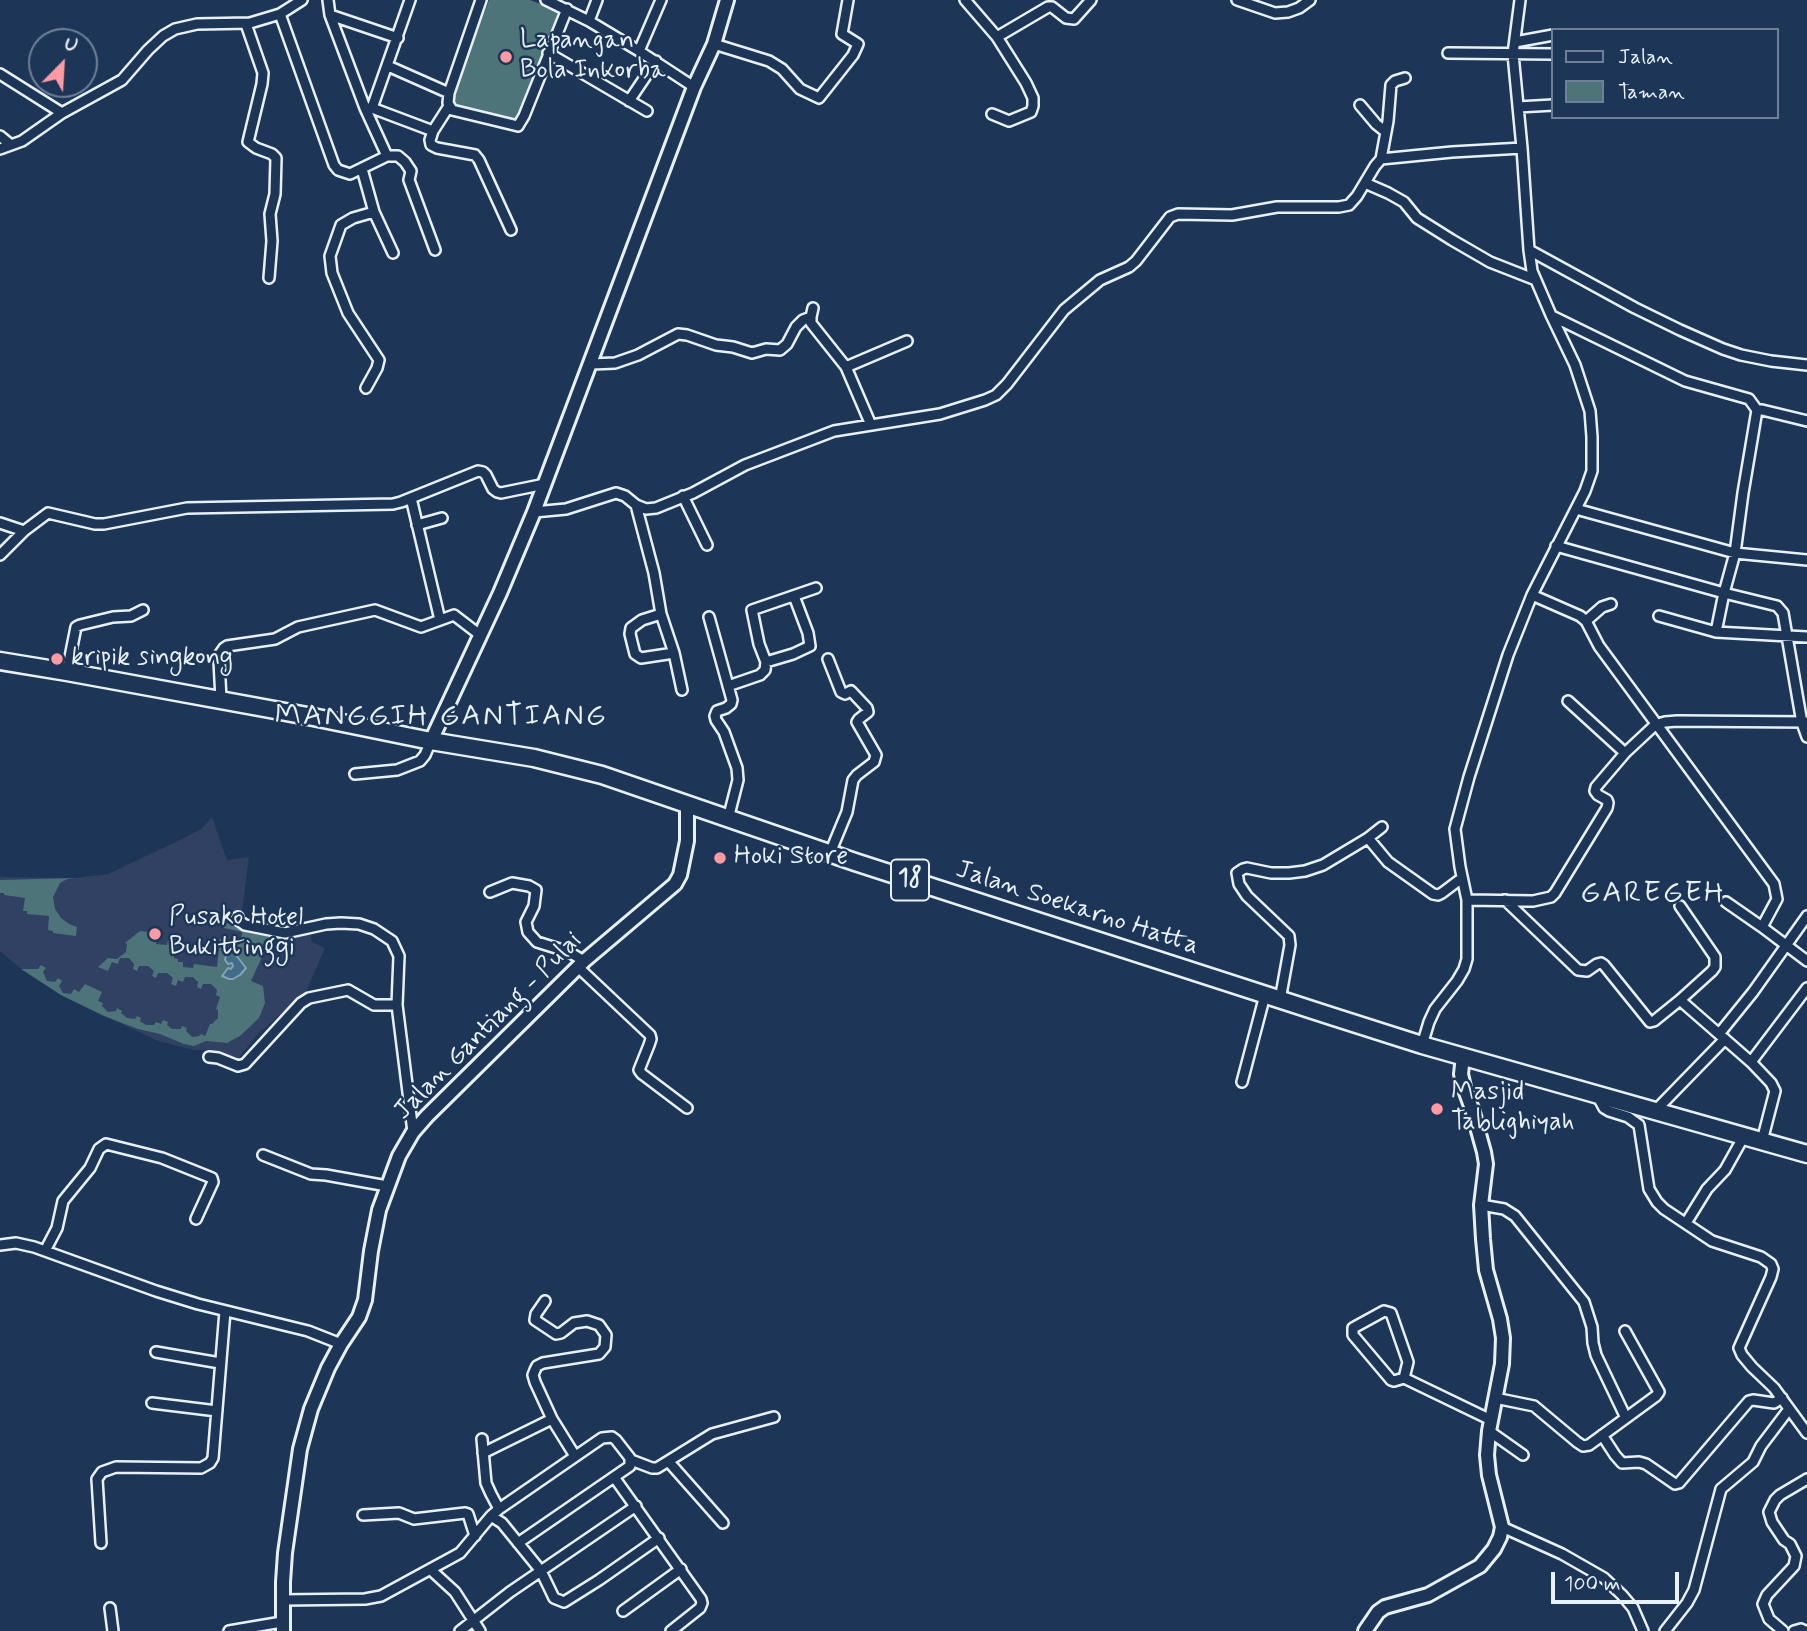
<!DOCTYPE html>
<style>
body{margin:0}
#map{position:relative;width:1807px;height:1631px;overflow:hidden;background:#1d3557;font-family:Mynerve,sans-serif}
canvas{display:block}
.legend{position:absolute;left:1551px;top:28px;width:228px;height:91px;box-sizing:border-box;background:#1d3557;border:2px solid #6e8097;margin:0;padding:9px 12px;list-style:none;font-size:21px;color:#e8f1f8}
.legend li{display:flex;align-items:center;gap:14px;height:35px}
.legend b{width:35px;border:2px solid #6e8097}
.north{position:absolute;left:28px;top:28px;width:70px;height:70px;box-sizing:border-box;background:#1d3557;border:2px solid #6e8097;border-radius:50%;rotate:24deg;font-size:19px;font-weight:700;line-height:28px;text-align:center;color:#e8f1f8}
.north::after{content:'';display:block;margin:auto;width:24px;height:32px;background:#ff9aa2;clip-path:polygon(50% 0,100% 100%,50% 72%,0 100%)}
.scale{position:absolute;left:1551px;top:1572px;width:128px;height:32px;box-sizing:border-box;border:4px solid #e8f1f8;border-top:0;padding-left:9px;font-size:21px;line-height:24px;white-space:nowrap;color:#e8f1f8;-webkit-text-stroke:5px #1d3557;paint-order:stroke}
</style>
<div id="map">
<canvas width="1807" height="1631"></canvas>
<ul class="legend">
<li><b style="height:9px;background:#1d3557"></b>Jalan</li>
<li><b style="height:19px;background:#4d7478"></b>Taman</li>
</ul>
<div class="north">U</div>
<div class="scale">100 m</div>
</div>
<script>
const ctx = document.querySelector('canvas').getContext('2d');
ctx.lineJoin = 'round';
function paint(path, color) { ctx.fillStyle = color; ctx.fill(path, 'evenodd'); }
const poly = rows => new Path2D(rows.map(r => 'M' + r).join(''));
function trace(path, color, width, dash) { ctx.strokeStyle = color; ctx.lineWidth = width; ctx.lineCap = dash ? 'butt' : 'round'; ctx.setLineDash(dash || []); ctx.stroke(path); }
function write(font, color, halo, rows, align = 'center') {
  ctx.font = font + ' Mynerve,sans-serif'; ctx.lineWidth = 5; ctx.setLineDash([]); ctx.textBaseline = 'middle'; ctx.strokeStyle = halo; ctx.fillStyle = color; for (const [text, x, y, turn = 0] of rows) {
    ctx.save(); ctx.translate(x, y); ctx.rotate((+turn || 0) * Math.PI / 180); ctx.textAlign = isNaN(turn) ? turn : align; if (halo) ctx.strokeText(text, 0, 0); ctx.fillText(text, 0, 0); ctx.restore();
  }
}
const built = poly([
 [212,817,227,860,249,857,241,920,289,926,308,920,312,942,325,948,306,992,259,1033,236,1061,210,1050,194,1050,158,1041,81,1005,61,995,21,969,0,951,0,877,76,878,108,874,182,839,201,829]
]);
const green = poly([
 [489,0,530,0,562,12,519,128,450,102],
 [76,878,67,879,60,883,53,897,55,909,61,918,69,924,77,927,76,936,53,933,53,931,48,930,49,916,27,914,27,911,23,911,25,898,4,895,4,893,0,893,0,880],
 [225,923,233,924,242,931,271,937,251,981,263,986,265,1003,259,1018,240,1036,227,1043,206,1041,194,1046,184,1044,160,1034,138,1029,104,1016,61,995,21,969,38,969,41,965,46,968,43,972,47,981,55,982,58,978,62,981,59,986,63,993,71,994,74,989,79,992,85,984,102,992,98,1001,103,1003,102,1006,108,1012,116,1011,117,1008,122,1011,121,1013,127,1018,135,1019,137,1016,141,1018,140,1021,146,1025,154,1025,156,1022,161,1024,163,1020,168,1022,167,1025,172,1029,181,1029,182,1026,187,1028,186,1031,192,1037,199,1036,201,1034,205,1036,210,1024,212,1024,218,1018,218,1010,216,1009,220,997,216,995,217,990,211,984,203,984,201,989,197,987,198,982,193,977,185,977,183,982,178,980,176,986,171,984,173,978,167,973,158,973,156,978,152,976,154,971,148,966,139,966,137,971,133,969,134,964,129,958,120,958,118,964,112,962,108,971,98,967,108,958,117,959,126,952,127,944,125,943,140,931,157,933,156,944,167,945,169,934,177,935,174,958,178,959,178,962,183,962,183,967,193,968,194,964,217,967,220,939,241,941,242,932,224,928,224,924]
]);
const water = poly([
 [226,942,246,968,240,975,233,979,229,979,222,976,228,968,231,969,233,966,232,963,228,964,225,960,227,951,223,943,226,942]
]);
const minor = poly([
 [328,0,330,15,365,108,387,156],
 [481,0,449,93,448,103,452,110,518,126,524,116,567,9],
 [546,0,589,21,639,51,694,87],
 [965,0,997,37,1048,7,1052,7,1066,18,1074,19,1091,0],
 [1237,0,1275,13,1288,12,1299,8,1310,0],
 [280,14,334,165,338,170,350,174,387,156,398,156,405,162,411,171,409,180,435,250],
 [330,15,398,38],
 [589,21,597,0],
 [246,24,263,73,262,84,248,142,256,148,272,154,276,158,275,194,270,214,272,241,269,278],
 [1515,42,1553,35],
 [714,44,769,61,782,69,800,89,819,98,853,55,858,44,842,34,848,0],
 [639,51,661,0],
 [548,53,647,111],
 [1448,53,1553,54],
 [388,66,449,93],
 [0,74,62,113],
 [629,101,656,61],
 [1360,105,1376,124,1386,132],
 [1518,107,1553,105],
 [367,108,372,108,433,131,449,106],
 [372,108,410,0],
 [992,114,1009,121,1031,112,1033,106,1033,98,1026,83,997,37],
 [433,131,430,140,431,145,437,148,475,155,479,160,511,230],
 [0,136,11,145],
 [0,149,22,141,62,113,122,80,148,50,163,36,175,29,197,24,250,23,280,14,302,0],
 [1381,159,1388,121,1391,85,1395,81,1405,78],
 [362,169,374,212,393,253],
 [1365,183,1388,193,1404,202,1417,218,1452,240,1490,262,1536,280],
 [1529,250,1635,308,1680,330,1723,349,1741,355,1771,361,1807,365],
 [813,308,811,317,811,323,846,367],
 [1552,316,1685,381,1749,399,1757,410],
 [591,364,615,363,638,355,678,334,687,335,716,345,733,347,752,353,766,349,780,350,787,344,796,327,803,320,811,317],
 [366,388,377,368,379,360,348,313,332,273,330,256,341,225,353,218,374,212],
 [871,425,846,367,907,341],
 [683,496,707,545],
 [411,498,440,620],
 [636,505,654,573,661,614,674,653,682,690],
 [1576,509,1735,553,1807,560],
 [534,512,566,509,616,493,625,496,636,505,646,509,656,508,693,493,745,465,834,431,940,414,985,400,996,395,1007,384,1064,310,1100,280,1129,267,1136,261,1170,217,1178,214,1232,215,1277,207,1339,207,1349,205,1357,196,1375,166,1381,159,1452,152,1522,148],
 [0,523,24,531,48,513,95,524,104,524,187,508,393,504,401,502,478,471,483,472,486,475,493,489,497,492,501,493,545,484],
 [417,525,442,518],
 [1556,546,1724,593,1777,606,1783,613,1802,723,1807,737],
 [0,555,24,531],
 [1532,595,1580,616,1586,621,1599,646,1774,884,1777,899,1762,927],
 [661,614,642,620,631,628,630,634,635,654,641,658,674,653],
 [1659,616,1716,632,1807,637],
 [709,617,732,700,731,704,726,708,717,711,715,716,716,720,724,732,737,768,738,780,728,819],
 [1586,621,1602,607,1611,604],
 [1716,632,1724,593,1735,553,1743,493,1757,410,1762,410,1807,421],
 [828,659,841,692,845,694,851,691,867,708,868,712,859,719,857,722,876,755,874,762,857,775,853,780,847,812,830,853],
 [766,662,793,654,810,646,808,633,794,596],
 [67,672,76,627,80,625,113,617,131,616,143,610],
 [728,686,760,675,765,670,766,662,759,644,752,610,816,588],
 [221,700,219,660,219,655,224,648,227,646,275,639,298,627,375,610,421,627,454,615,480,635],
 [1568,701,1625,753],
 [355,774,397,770,420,761,425,755,431,741],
 [1368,838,1388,862,1433,894,1438,895,1442,893,1462,878],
 [490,892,512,883,529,886,536,890,534,906,526,922,528,932,537,942,569,952,584,961],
 [1467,900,1533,901,1551,897,1555,893,1607,808,1608,803,1607,800,1598,795,1595,791,1596,787,1625,753,1655,725,1665,722,1677,721,1807,722],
 [1505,900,1578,970,1587,971,1597,964,1601,963,1604,965,1650,1022,1654,1021,1680,1000,1712,971,1715,967,1715,957,1680,906],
 [1726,902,1762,927,1807,961],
 [238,917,238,920,245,925,285,933,326,924,341,923,359,924,374,929,392,941,399,956,397,1005,413,1132],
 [578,967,650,1035,651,1039,649,1045,639,1070,642,1074,687,1108],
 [1280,1000,1290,945,1289,936,1247,896,1239,884,1237,873,1243,869,1247,868,1271,873,1289,873,1305,871,1323,865,1368,838,1382,827],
 [1680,1000,1751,1062],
 [1719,1034,1753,992,1807,916],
 [1422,1045,1429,1022,1435,1009,1457,981,1464,969,1467,959,1467,900,1460,867,1455,829,1469,777,1508,655,1532,595,1585,491,1592,471,1592,437,1590,411,1575,365,1551,315,1532,271,1529,250,1522,148,1513,54,1520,0],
 [209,1057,218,1058,238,1066,245,1064,301,1003,309,998,348,990,374,1005,397,1005],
 [1242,1082,1265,995],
 [1597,1095,1604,1108,1609,1111,1628,1117,1639,1125,1649,1189,1657,1202,1664,1209,1712,1241,1761,1257,1771,1264,1773,1269,1771,1277,1739,1348,1742,1355,1752,1367,1774,1388,1807,1433],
 [1655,1111,1725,1039],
 [1762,1141,1775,1091,1771,1083,1751,1062,1807,988],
 [263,1155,311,1174,326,1175,387,1186],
 [1481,1205,1504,1209,1515,1216,1584,1302,1592,1327,1593,1343,1596,1355,1626,1418],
 [1686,1223,1707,1189,1725,1170,1744,1136],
 [0,1245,16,1243,34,1247,156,1291,198,1304,308,1331,341,1344],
 [45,1251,57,1228,63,1201,90,1168,99,1149,106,1144,162,1158,212,1178,213,1182,196,1219],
 [545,1301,536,1314,535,1320,556,1334,561,1333,574,1323,587,1321,599,1325,606,1335,605,1347,599,1354,543,1363,537,1366,535,1370,533,1375,535,1382,552,1419,575,1456],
 [156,1352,220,1363],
 [1404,1378,1408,1362,1391,1313,1384,1311,1353,1328,1353,1335,1391,1380,1394,1381,1404,1378,1491,1420],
 [1495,1398,1534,1406,1577,1442,1583,1446,1589,1445,1656,1396,1659,1392,1625,1331],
 [152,1403,217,1411],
 [1489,1431,1523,1455],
 [1602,1435,1615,1455,1622,1463,1639,1462,1646,1464,1675,1484,1679,1483,1749,1401,1753,1400,1774,1403,1782,1398],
 [482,1439,486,1483,491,1494,499,1509],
 [483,1453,552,1419],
 [631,1460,652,1468,657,1468,712,1434,774,1417],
 [669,1462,723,1523],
 [614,1477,701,1599,702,1603,700,1608,671,1631],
 [363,1515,399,1513,414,1519,465,1513,468,1514,475,1536],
 [491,1516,502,1523,541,1571,554,1598,564,1602,599,1580,659,1538],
 [1502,1527,1562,1554,1604,1578,1622,1595,1633,1608,1643,1631],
 [101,1543,97,1479,102,1472,116,1467,201,1468,210,1463,213,1458,225,1311],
 [431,1570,455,1592,480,1631],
 [282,1600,365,1599,381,1596,460,1553,491,1516,499,1509,602,1438,612,1437,616,1440,630,1458,630,1466,518,1543],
 [110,1608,113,1631],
 [623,1611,681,1569],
 [229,1631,282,1622],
 [460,1631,510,1592,636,1506],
 [1665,1631,1687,1603,1694,1590,1721,1489,1753,1462,1761,1446,1789,1409],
 [1783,1631,1769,1619,1763,1604,1767,1595,1794,1566,1796,1556,1790,1544,1784,1540,1772,1522,1769,1512,1775,1500,1780,1495,1807,1479],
 [1794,1631,1801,1629,1805,1631]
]);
const tertiary = poly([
 [431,741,500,593,534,512,694,87,714,44,727,0],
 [283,1631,283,1582,285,1553,300,1449,311,1409,328,1368,341,1344,359,1317,365,1300,371,1251,379,1210,399,1156,413,1132,427,1116,584,961,675,884,680,875,687,841,687,805],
 [1365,1631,1378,1612,1385,1607,1428,1595,1480,1566,1494,1549,1500,1537,1502,1527,1489,1475,1487,1455,1489,1431,1502,1364,1503,1338,1500,1319,1486,1270,1483,1239,1481,1205,1486,1164,1484,1152,1472,1109,1464,1087,1461,1074,1463,1056]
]);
const trunk = poly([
 [0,661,67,672,313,717,431,741,534,758,602,775,855,862,1334,1017,1422,1045,1807,1154]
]);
const markers = [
 [506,57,7,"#ff9aa2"],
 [57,659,7,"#ff9aa2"],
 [720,858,7,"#ff9aa2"],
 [155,934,7,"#ff9aa2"],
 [1437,1109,7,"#ff9aa2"]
];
const shields = [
 [910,880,38]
];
const shieldNames = [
 ["18",910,880]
];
const poiNames = [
 ["Lapangan",520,42],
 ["Bola Inkorba",520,72],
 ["kripik singkong",71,659],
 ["Hoki Store",734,858],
 ["Pusako Hotel",169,919],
 ["Bukittinggi",169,949],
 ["Masjid",1451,1094],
 ["Tablighiyah",1451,1124]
];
const streetNames = [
 ["Jalan Soekarno Hatta",1077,909,18],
 ["Jalan Gantiang - Pulai",489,1027,-45]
];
const quarterNames = [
 ["MANGGIH GANTIANG",441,718],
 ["GAREGEH",1653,895]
];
paint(built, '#304164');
paint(green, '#4d7478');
paint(water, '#426d89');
trace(water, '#84a2b5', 2);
trace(minor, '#e8f1f8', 14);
trace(tertiary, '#e8f1f8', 18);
trace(trunk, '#e8f1f8', 21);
trace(minor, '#1d3557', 9);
trace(tertiary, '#1d3557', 12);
trace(trunk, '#1d3557', 16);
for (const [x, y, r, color] of markers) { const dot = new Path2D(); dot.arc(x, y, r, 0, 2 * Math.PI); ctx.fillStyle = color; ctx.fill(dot); trace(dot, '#1d3557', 2.5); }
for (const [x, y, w] of shields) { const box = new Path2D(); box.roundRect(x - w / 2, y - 20.5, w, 41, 5); ctx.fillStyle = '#1d3557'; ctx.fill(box); trace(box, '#e8f1f8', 2); }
write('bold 24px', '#e8f1f8', null, shieldNames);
write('26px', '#e8f1f8', '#1d3557', poiNames, 'left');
write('26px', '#e8f1f8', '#1d3557', streetNames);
ctx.letterSpacing = '2px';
write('30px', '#e8f1f8', '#1d3557', quarterNames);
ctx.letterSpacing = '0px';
</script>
